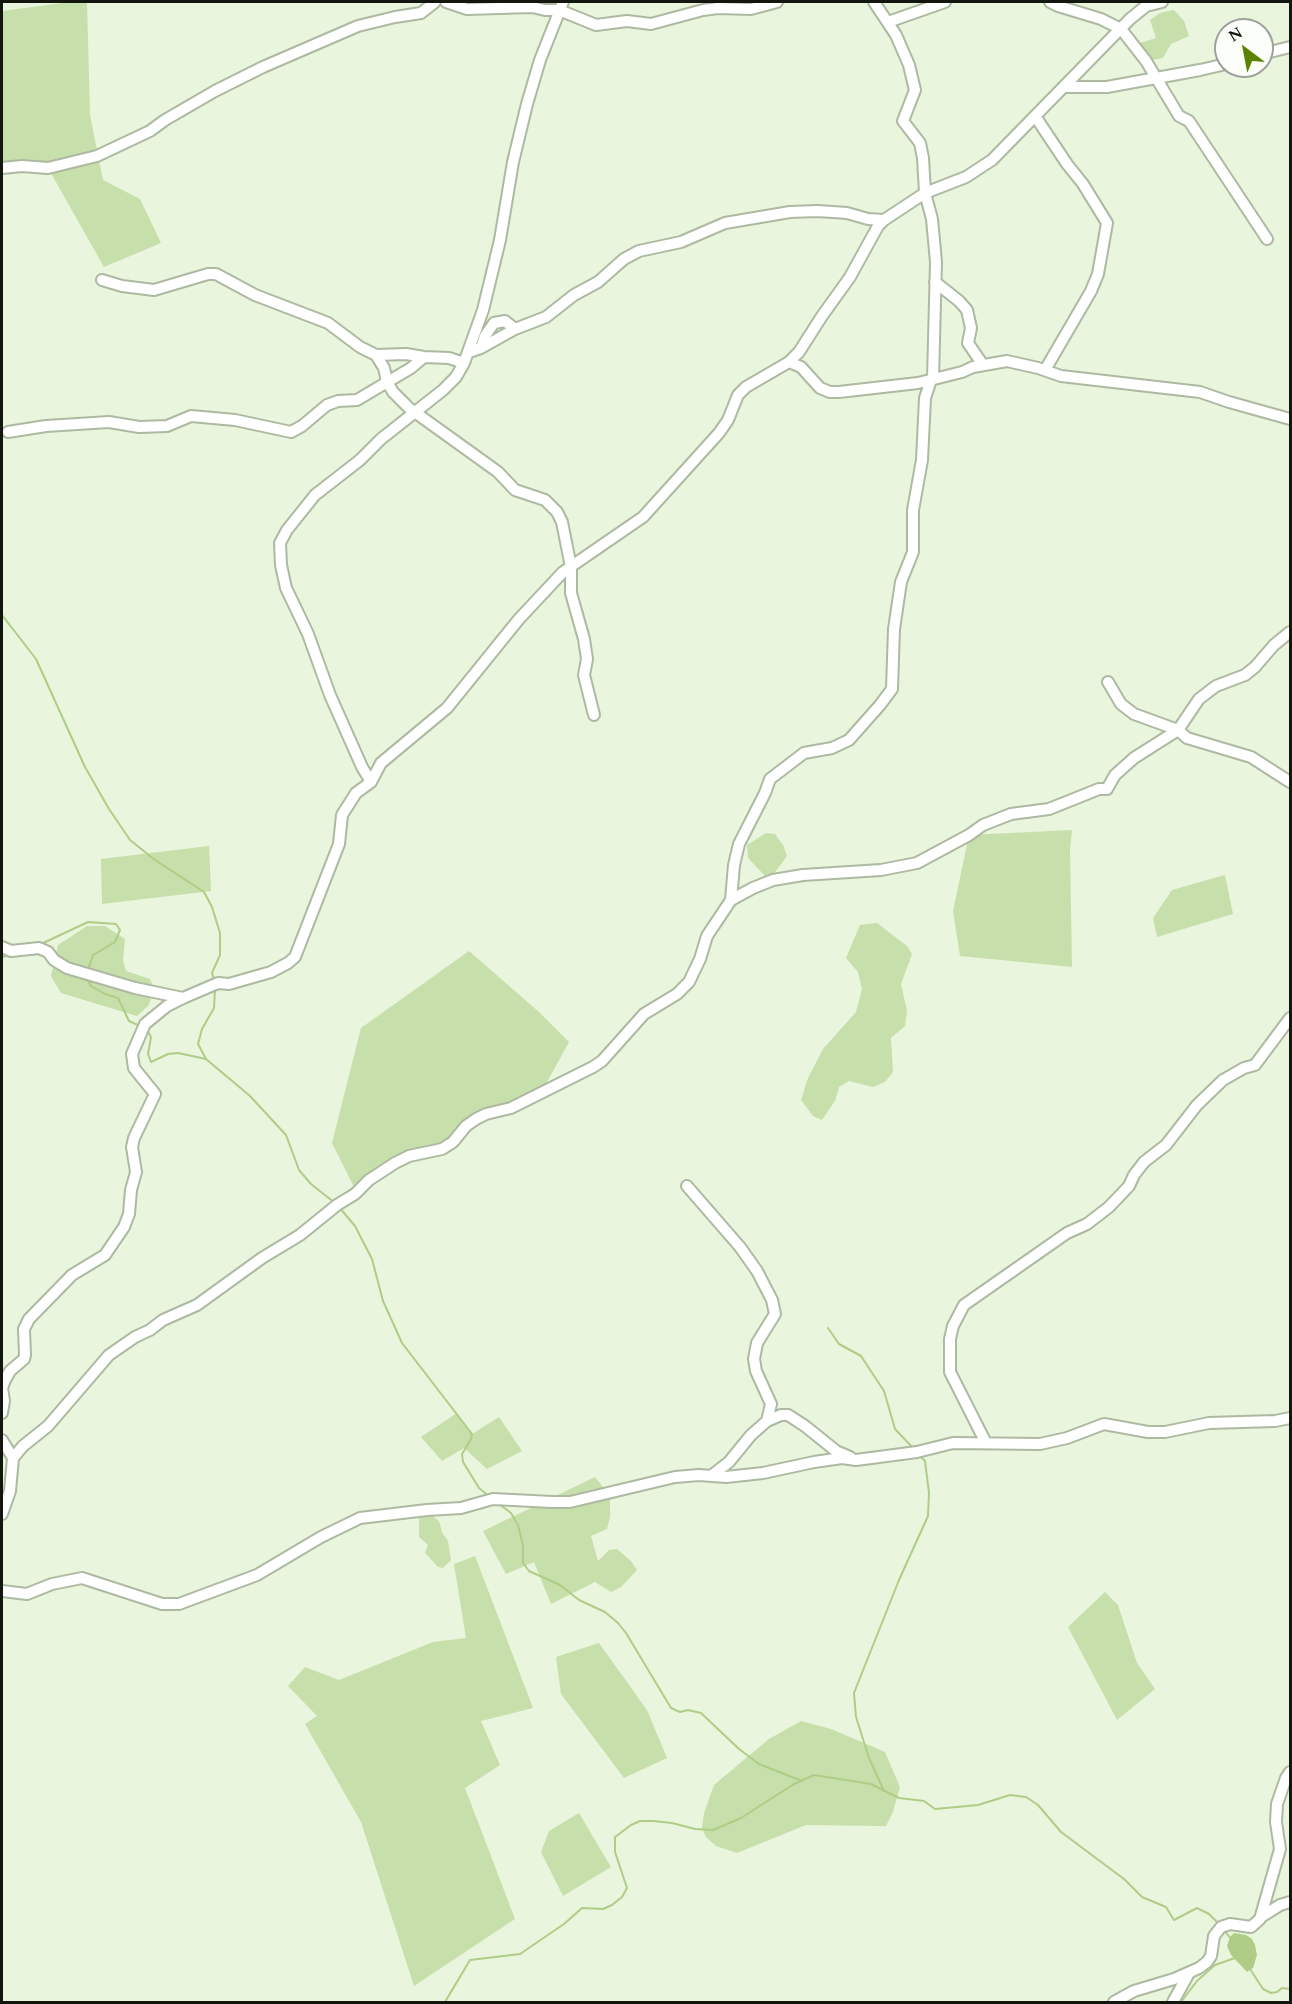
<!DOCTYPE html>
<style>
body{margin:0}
#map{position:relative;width:1292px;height:2004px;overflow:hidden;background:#eaf5dd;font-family:Spectral,serif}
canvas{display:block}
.frame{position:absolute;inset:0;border:3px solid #12160e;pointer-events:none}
.north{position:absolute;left:1214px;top:18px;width:60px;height:60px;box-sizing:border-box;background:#fcfefa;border:2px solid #9ea19c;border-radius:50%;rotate:328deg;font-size:16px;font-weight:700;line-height:24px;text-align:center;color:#12160e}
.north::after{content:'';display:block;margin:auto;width:21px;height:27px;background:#5c8201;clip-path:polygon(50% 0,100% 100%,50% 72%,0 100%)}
</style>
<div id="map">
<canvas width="1292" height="2004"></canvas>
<div class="frame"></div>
<div class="north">N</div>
</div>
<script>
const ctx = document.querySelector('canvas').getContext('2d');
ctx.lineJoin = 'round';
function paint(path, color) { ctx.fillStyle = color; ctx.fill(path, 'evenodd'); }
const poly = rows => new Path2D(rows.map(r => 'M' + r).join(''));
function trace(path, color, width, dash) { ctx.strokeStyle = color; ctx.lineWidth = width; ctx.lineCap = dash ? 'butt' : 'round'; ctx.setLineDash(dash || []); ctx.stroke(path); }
const green = poly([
 [70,2,87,2,90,115,103,180,140,199,161,243,104,267,48,168,2,168,2,11],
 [1174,10,1184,21,1189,36,1171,44,1163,58,1146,61,1133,45,1156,38,1150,20,1160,13],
 [1072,830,1070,849,1072,967,960,956,953,911,969,835],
 [766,833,775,834,783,845,787,856,773,875,765,876,748,858,747,845],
 [209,846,211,891,102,904,101,859],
 [1225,875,1233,914,1157,937,1153,918,1172,890],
 [877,923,907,946,912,954,901,984,907,1011,905,1026,891,1038,893,1072,885,1082,873,1087,849,1081,839,1087,835,1101,822,1120,813,1116,801,1100,808,1078,823,1049,856,1012,862,989,858,972,846,958,860,925],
 [87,926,105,926,125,939,123,961,126,971,150,979,154,988,149,1005,137,1016,61,993,51,976,58,945],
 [469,951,539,1012,569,1042,541,1093,480,1115,447,1146,408,1155,357,1193,332,1143,361,1028],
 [457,1413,472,1434,499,1417,522,1451,487,1469,464,1448,442,1461,421,1437],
 [595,1477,610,1496,610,1517,607,1529,591,1536,598,1561,609,1550,617,1549,631,1561,637,1570,621,1587,611,1592,595,1582,551,1604,534,1562,506,1574,483,1531],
 [431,1515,439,1521,442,1532,448,1541,451,1560,443,1568,438,1567,425,1553,428,1545,419,1537,419,1517],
 [475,1556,533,1708,481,1721,500,1765,465,1788,515,1919,414,1986,361,1822,305,1724,317,1716,288,1686,305,1667,339,1680,433,1642,466,1638,454,1564],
 [1105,1592,1118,1605,1137,1663,1155,1689,1117,1720,1068,1627],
 [599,1643,647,1710,667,1758,624,1778,561,1694,556,1657],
 [801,1721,831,1729,885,1752,900,1787,893,1812,886,1826,806,1825,737,1853,716,1846,706,1837,702,1828,704,1813,714,1785,769,1739],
 [579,1813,611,1867,563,1896,541,1852,549,1831]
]);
const water = poly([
 [1234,1933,1246,1935,1252,1939,1255,1945,1257,1955,1253,1968,1247,1972,1231,1955,1227,1946,1230,1937]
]);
const stream = poly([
 [2,615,36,659,85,767,109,809,130,840,155,860,204,892,212,907,220,933,220,955,212,973,214,980],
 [41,944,88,922,116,924,120,930,115,942,93,955,88,970],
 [2,957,10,955],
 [87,979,91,986,105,994,118,998,129,1021,140,1026],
 [215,989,214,1008,202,1029,198,1044,206,1059,250,1096,286,1135,299,1170,311,1184,335,1203],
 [147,1030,151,1037,148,1054,151,1062,168,1054,178,1053,206,1059],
 [339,1207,355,1226,372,1259,383,1301,402,1343,472,1434,471,1439,462,1454,463,1462,479,1488,490,1497],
 [828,1328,839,1344,861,1356,884,1391,895,1429,914,1449],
 [499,1504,511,1513,518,1525,523,1546,523,1563,529,1571,560,1585,579,1600,605,1612,618,1623,626,1633,671,1708,680,1712,688,1710,701,1713,739,1749,759,1764,802,1781],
 [884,1791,869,1758,856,1717,854,1693,899,1580,928,1516,929,1493,925,1461,920,1456],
 [1223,1929,1231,1939],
 [1250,1969,1263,1989,1271,1993,1277,1992,1282,1988,1290,1989],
 [445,2002,470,1960,520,1954,564,1924,582,1908,603,1909,612,1905,622,1897,627,1888,615,1852,615,1837,631,1825,640,1821,653,1821,672,1823,695,1829,713,1830,741,1818,794,1784,814,1775,871,1784,899,1798,924,1801,935,1809,978,1805,1010,1795,1026,1797,1038,1805,1061,1832,1124,1879,1142,1897,1166,1907,1174,1920,1197,1908,1209,1914,1220,1925],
 [1181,2002,1197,1981,1215,1965,1235,1958]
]);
const minor = poly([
 [446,2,467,9,532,7,545,10,559,10,596,25,627,21,651,24,703,10,718,8,751,9,777,2],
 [874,2,896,35,909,65,915,90,903,121,920,143,923,158,925,193,932,219,936,262,933,379],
 [1050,2,1058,6,1101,19,1121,29,1146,61,1179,116,1189,121,1267,239],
 [888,22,945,2],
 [1262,54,1290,47],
 [1064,87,1107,87,1200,70,1226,64],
 [1035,116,1067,164,1083,184,1107,223,1098,274,1091,291,1045,370],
 [2,168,22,166,48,168,97,156,150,131,165,120,215,91,263,67,358,26,395,17,421,13,435,2],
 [102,280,122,286,154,290,208,274,216,274,255,295,328,323,360,347,376,355,406,354,424,357,449,358,464,363],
 [935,282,959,301,967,310,971,328,968,343,983,365],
 [481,348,485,336,494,323,505,321,515,329],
 [469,352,481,348,515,329,546,317,574,295,598,282,624,259,639,251,681,242,725,223,790,212,818,211,847,213,868,219,884,220],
 [376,355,384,368,387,382,393,392,409,408,498,472,515,490,545,500,557,512,562,522,571,567,571,593,584,639,587,659,584,675,594,715],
 [789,362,801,367,820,388,830,392,839,392,918,383,962,372,973,367,1007,361,1038,368,1061,376,1200,392,1229,402,1290,419],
 [8,432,46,426,109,422,139,427,167,426,191,416,235,420,291,432,302,426,327,405,338,401,357,400,411,368,424,357],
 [1108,682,1121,704,1134,714,1178,730,1187,738,1251,757,1290,782],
 [371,782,362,767,330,695,308,634,286,588,281,565,280,543,287,530,315,495,360,460,381,439,443,390,456,377,464,363,483,310,500,240,513,162,527,104,540,60,563,2],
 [731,900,753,888,773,880,803,875,881,870,917,863,969,835,983,825,1011,814,1049,809,1099,789,1107,789,1115,775,1134,758,1178,730,1199,699,1216,686,1245,675,1255,667,1274,645,1290,632],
 [2,947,11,951,39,948,48,952,54,960,67,968,135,988,183,998],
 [687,1186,740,1247,757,1271,772,1300,775,1314,757,1343,754,1359,756,1371,771,1404,767,1421],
 [2,1413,4,1401,2,1388,5,1380,10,1371,24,1359,25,1355,24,1329,29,1319,72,1275,105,1255,124,1227,129,1214,131,1190,136,1172,132,1147,134,1138,155,1094,134,1068,132,1054,145,1024,167,1006,183,998,218,983,229,984,271,972,288,963,295,957,339,844,342,815,356,793,371,782,381,763,447,708,519,619,563,572,643,517,719,433,728,420,738,395,746,387,789,362,799,352,822,316,850,277,878,226,884,220,925,193,966,177,992,160,1130,19,1146,6,1162,2],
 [2,1440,13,1458,10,1491,2,1514],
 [986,1443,950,1372,950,1339,953,1326,964,1305,1067,1233,1087,1224,1109,1207,1129,1186,1134,1175,1144,1162,1166,1145,1197,1105,1223,1080,1244,1068,1255,1065,1290,1018],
 [13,1458,23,1446,48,1426,109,1355,135,1337,150,1330,163,1320,197,1305,262,1258,300,1235,337,1205,355,1194,369,1180,395,1163,409,1156,442,1149,453,1142,466,1126,476,1119,486,1114,511,1108,593,1067,602,1061,644,1014,677,994,689,982,700,959,707,936,731,900,734,865,739,844,765,793,770,779,804,753,832,748,849,740,880,705,892,689,894,629,901,582,913,552,913,510,922,460,925,398,931,380],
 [711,1476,729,1462,751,1435,767,1421,781,1415,788,1415,805,1426,836,1451,850,1457],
 [2,1591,27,1594,52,1584,82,1578,162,1604,179,1604,257,1575,321,1537,360,1518,427,1510,461,1508,493,1499,552,1502,570,1502,675,1477,699,1475,726,1477,763,1473,814,1462,842,1458,856,1460,917,1452,953,1443,1040,1444,1067,1438,1104,1424,1148,1432,1165,1432,1209,1423,1275,1421,1290,1418],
 [1261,1917,1280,1905,1290,1902],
 [1114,2002,1134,1991,1174,1979,1199,1968,1207,1962,1211,1956,1214,1936,1221,1927,1230,1924,1251,1927,1260,1919,1280,1849,1276,1822,1277,1804,1286,1778,1290,1772],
 [1173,2002,1189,1973]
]);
paint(green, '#c7dfaa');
paint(water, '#afcd86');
trace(stream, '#afcd86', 2);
trace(minor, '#aeb9a2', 14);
trace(minor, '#fff', 10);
</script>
